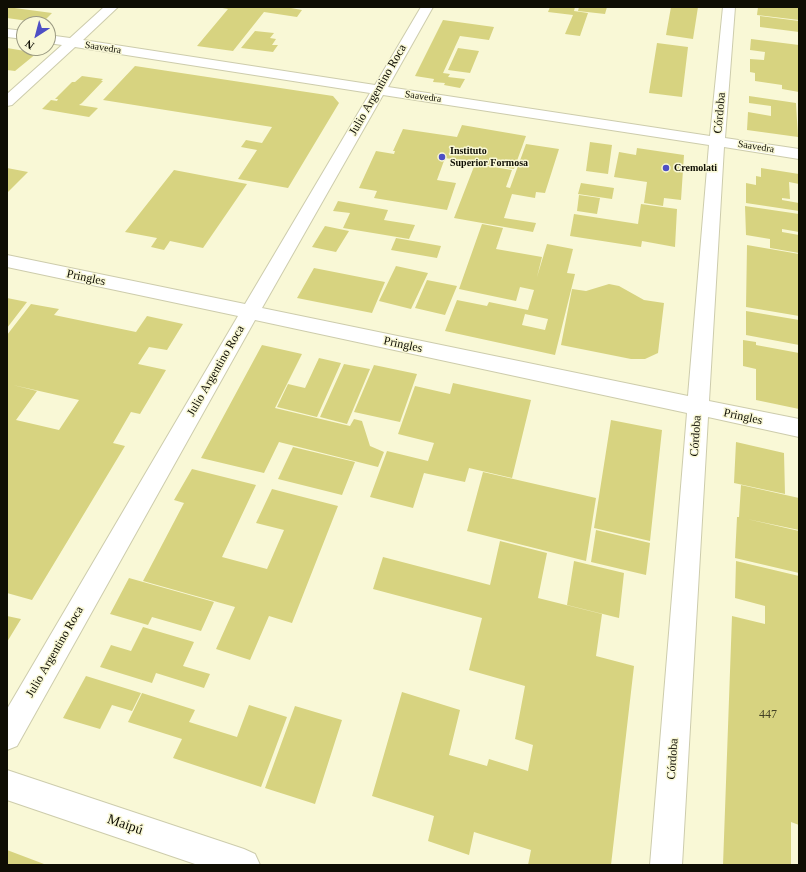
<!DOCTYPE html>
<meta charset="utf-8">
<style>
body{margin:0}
#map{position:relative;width:806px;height:872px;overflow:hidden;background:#f9f8d6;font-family:"Times New Roman",serif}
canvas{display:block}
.frame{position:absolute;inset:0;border:8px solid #0f0e04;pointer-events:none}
.north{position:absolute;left:16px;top:16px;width:40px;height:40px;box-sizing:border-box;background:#f9f8d6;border:1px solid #9b9a82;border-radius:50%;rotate:216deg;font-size:11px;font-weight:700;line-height:16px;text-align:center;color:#0f0e04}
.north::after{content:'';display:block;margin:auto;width:14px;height:18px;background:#4e4fc5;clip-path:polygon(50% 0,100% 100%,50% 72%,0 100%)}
</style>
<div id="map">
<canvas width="806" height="872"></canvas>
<div class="frame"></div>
<div class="north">N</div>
</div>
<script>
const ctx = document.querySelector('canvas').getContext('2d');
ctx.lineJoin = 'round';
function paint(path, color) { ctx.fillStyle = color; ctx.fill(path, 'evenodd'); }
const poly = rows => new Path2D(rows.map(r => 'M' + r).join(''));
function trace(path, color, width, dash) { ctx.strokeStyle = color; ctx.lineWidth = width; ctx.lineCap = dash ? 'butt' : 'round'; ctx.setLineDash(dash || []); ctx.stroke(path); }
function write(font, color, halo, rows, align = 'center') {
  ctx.font = font + ' "Times New Roman",serif'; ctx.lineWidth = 3; ctx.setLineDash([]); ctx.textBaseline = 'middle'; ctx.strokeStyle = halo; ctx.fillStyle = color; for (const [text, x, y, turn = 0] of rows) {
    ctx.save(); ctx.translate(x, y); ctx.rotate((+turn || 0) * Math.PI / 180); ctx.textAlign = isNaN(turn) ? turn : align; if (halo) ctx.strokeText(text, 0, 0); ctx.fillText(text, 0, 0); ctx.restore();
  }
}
const building = poly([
 [7,7,52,13,42,23,7,18],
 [217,7,292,7,291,8,302,10,297,17,264,12,233,51,197,46,228,9],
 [550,7,575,7,574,11,588,13,580,36,565,34,573,15,548,12],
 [579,7,607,7,605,14,578,11],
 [671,7,698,7,693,39,666,35],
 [758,7,799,7,799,20,757,15],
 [760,16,799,21,799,32,760,27],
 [443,20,494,27,489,40,460,36,443,73,450,74,448,77,465,79,460,88,444,85,445,83,433,82,434,79,415,76],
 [255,31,274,33,270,38,276,39,272,45,278,45,273,52,241,48],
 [751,39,799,45,799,92,782,89,782,85,755,81,755,73,750,72,750,59,764,60,765,52,750,50],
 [657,43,688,47,682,97,649,93],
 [7,48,37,53,15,71,7,70],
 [458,48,479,51,470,73,448,70],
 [135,66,333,96,339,103,288,188,238,179,257,150,241,147,246,140,262,143,272,127,103,100],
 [82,76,103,79,101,81,103,81,82,103,79,105,98,108,89,117,42,109,51,100,57,101,58,99,55,99,72,82,75,82],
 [749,96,796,103,798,137,747,130,748,112,771,116,771,106,749,103],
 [462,125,526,136,514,169,445,158,437,180,456,183,447,210,374,198,377,191,359,188,376,151,394,154,395,151,393,151,403,129,457,137],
 [590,142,612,145,608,174,586,171],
 [526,144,559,149,545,193,536,192,535,198,512,194,504,218,536,223,533,232,454,218,475,164,512,170,506,187,510,188],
 [637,148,684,155,681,200,664,198,663,206,644,203,647,182,614,177,619,152,636,155],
 [7,168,28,172,7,193],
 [761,168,799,174,799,184,789,182,790,199,782,198,782,200,799,203,799,211,746,203,746,183,756,185,756,176,761,177],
 [174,170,247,184,203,248,170,241,164,250,151,247,157,238,125,232],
 [581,183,614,188,612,199,578,194],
 [579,195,600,198,597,214,577,211],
 [338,201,388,210,384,220,415,225,409,239,343,228,350,213,333,211],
 [641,204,677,209,675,247,642,241,641,247,570,236,574,214,638,224],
 [745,206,799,214,799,232,782,229,782,232,799,235,799,253,770,248,770,239,746,235],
 [482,224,503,228,496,249,542,257,537,277,547,244,573,249,567,273,575,274,555,355,445,331,457,300,487,306,489,302,528,310,534,290,520,287,516,301,459,289],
 [525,314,548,319,545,330,522,325],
 [325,226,349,231,336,252,312,247],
 [396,238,441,246,437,258,391,250],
 [747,245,799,254,799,316,746,307],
 [396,266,428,273,411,309,379,301],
 [314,268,385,282,372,313,297,298],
 [427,280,457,286,445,315,415,308],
 [609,284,619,286,644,300,664,303,658,353,645,359,631,359,561,345,572,289,586,291],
 [7,298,27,302,7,328],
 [31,304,59,309,54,315,136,332,147,316,183,324,167,350,149,347,138,364,166,370,140,414,131,412,113,443,125,446,32,600,7,593,7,335],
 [13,385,79,400,59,430,16,420,37,391],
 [746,311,799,320,799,345,746,335],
 [743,340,756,342,756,345,799,353,799,409,756,400,756,369,743,366],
 [262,345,302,354,275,408,350,426,354,419,362,421,370,446,384,452,378,467,279,442,264,473,201,458],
 [319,358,341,363,317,417,277,407,288,384,305,388],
 [344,364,370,369,347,424,320,417],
 [374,365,417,374,400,422,354,412],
 [453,383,531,400,512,478,469,468,465,482,424,473,413,508,370,497,387,451,428,461,434,443,398,434,415,386,450,394],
 [611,420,662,430,650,541,594,528],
 [736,442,784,453,785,494,734,483],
 [293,447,355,462,342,495,278,479],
 [192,469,256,485,222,557,267,569,284,530,256,523,272,489,338,506,292,623,269,616,250,660,216,649,235,607,143,581,184,503,174,500],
 [483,472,596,498,586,561,467,531],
 [741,485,799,498,799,530,747,519,799,531,799,573,735,558,737,517,739,517],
 [596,530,650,543,646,575,591,562],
 [500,541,547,553,538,598,602,614,596,656,634,666,611,865,528,865,531,850,474,832,469,855,428,841,434,816,372,796,402,692,460,710,449,755,487,766,489,759,528,771,533,745,515,739,525,686,469,670,482,618,373,589,383,557,490,585],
 [574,561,624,573,619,618,567,605],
 [736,561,799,576,799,825,791,822,791,865,723,865,732,616,765,624,765,606,735,598],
 [129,578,214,602,201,631,152,617,148,625,110,614],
 [7,616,21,619,7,642],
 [143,627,194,642,183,666,210,674,204,688,156,673,152,683,100,667,111,645,131,651],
 [86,676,141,693,132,711,112,705,100,729,63,718],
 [142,693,195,710,189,722,237,737,249,705,287,717,261,787,173,758,182,739,128,722],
 [295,706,342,720,315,804,265,788],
 [7,850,44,864,43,865,7,865]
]);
const minor = poly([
 [104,7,118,7,83,40,375,85,421,7,433,7,388,87,710,136,723,7,735,7,725,138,799,149,799,159,724,147,709,401,799,419,799,437,708,417,682,865,650,865,687,413,255,320,17,746,7,750,7,709,238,316,7,267,7,255,245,304,370,93,75,47,12,105,7,106,7,94,62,45,48,43,48,35,70,38,104,7],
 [383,95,709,145,688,396,262,308,383,95],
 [7,29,24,31,24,39,7,37,7,29],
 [7,770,244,849,255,854,260,865,198,865,7,800,7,770]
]);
const markers = [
 [442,157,4,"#4e4fc5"],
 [666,168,4,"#4e4fc5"]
];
const farStreetnames = [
 ["Saavedra",103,48,9],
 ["Saavedra",423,97,8],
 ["Saavedra",756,147,9]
];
const farPoinames = [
 ["Instituto",450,151],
 ["Superior Formosa",450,163],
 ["Cremolati",674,168]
];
const streetNames = [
 ["Julio Argentino Roca",378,90,-60],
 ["Córdoba",720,113,-85],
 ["Pringles",86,278,12],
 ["Pringles",403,345,12],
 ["Julio Argentino Roca",216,371,-60],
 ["Pringles",743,417,12],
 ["Córdoba",696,436,-86],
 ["Julio Argentino Roca",55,652,-60],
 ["Córdoba",673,759,-86]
];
const nearNumbernames = [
 ["447",768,715]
];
const nearStreetnames = [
 ["Maipú",125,825,19]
];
paint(building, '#d7d380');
trace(minor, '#cdccac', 2);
paint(minor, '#fff');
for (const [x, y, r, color] of markers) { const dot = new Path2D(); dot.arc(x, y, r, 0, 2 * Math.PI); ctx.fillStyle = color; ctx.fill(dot); trace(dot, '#f9f8d6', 1.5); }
write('10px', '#0f0e04', '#f9f8d6', farStreetnames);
write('bold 10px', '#0f0e04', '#f9f8d6', farPoinames, 'left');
write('12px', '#0f0e04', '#f9f8d6', streetNames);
write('12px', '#413f23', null, nearNumbernames);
write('14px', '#0f0e04', '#f9f8d6', nearStreetnames);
</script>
